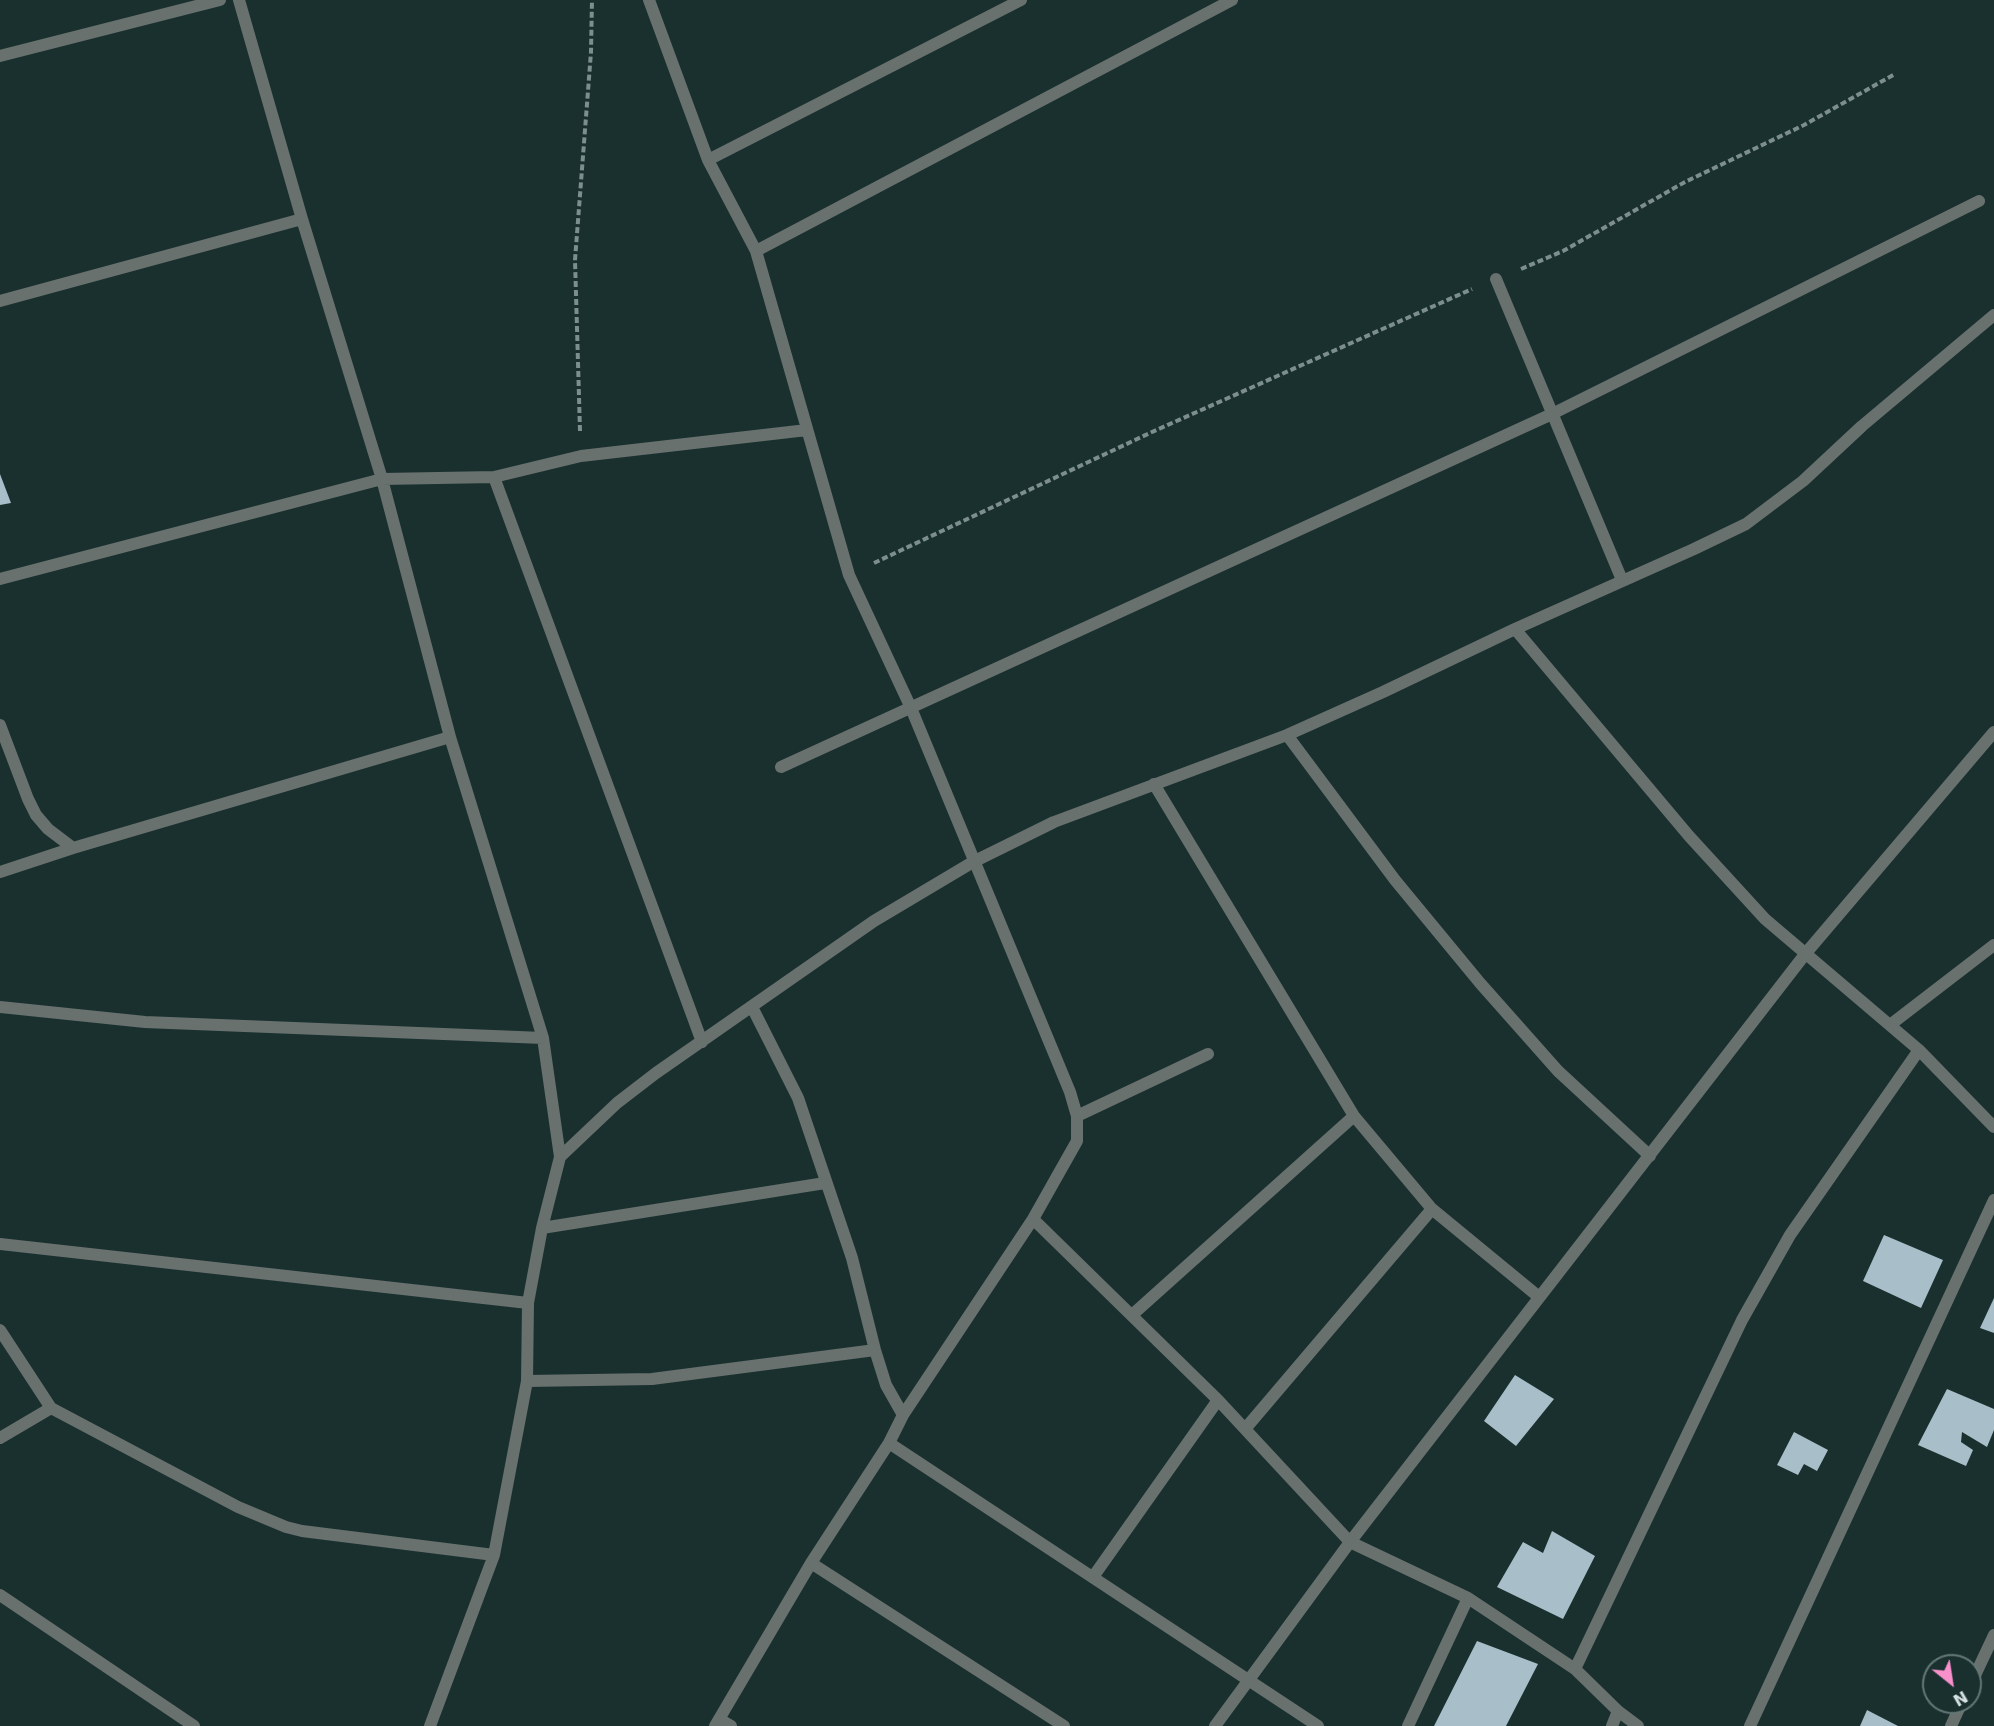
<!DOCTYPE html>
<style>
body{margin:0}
#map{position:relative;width:1994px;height:1726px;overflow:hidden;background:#19302f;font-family:"DejaVu Sans",sans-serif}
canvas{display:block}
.north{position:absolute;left:1922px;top:1654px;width:60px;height:60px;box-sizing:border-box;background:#19302f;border:2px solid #647776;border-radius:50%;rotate:150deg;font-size:16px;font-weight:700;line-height:24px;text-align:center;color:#d5e2e1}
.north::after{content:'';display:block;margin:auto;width:21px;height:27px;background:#f890cc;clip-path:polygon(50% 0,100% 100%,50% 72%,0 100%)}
</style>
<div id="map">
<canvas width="1994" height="1726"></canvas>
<div class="north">N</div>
</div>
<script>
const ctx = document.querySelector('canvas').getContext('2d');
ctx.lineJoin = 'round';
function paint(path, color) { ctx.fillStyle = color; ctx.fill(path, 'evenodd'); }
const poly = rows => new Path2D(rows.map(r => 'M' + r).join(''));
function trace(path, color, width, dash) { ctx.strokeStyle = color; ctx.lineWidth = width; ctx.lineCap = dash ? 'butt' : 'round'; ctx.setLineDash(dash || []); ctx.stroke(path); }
const building = poly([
 [0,474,11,503,0,505],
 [1884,1235,1943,1260,1921,1308,1863,1281],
 [1994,1298,1994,1333,1980,1328],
 [1515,1375,1554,1399,1516,1446,1484,1421],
 [1947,1389,1994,1409,1994,1430,1987,1447,1962,1432,1961,1442,1973,1450,1966,1466,1918,1445],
 [1794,1432,1828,1450,1817,1471,1804,1464,1798,1475,1777,1465],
 [1552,1531,1595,1556,1563,1619,1497,1587,1523,1542,1543,1553],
 [1477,1641,1538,1664,1506,1726,1434,1726],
 [1867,1710,1898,1726,1860,1726]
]);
const path = poly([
 [1521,269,1563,251,1685,182,1804,125,1895,74],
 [580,431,575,260,591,52,592,0],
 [874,563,1152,432,1472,289]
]);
const street = poly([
 [239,0,302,219,382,479,450,737,543,1038,560,1157,542,1228,528,1303,527,1381,494,1555,430,1726],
 [649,0,708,160,756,251,849,575,911,708,1070,1092,1077,1116,1077,1141,1033,1219,903,1415,889,1443,811,1563,715,1726],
 [0,56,220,0],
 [708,160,1021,0],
 [756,251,1232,0],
 [1496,279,1622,580],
 [0,301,302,219],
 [494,477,702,1042],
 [0,579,382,479,494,477,581,456,807,430],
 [1515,629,1689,836,1765,919,1919,1050,1994,1127],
 [0,725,28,799,36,815,48,829,73,848],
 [1287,735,1395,880,1480,983,1558,1071,1650,1156],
 [781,767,1552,414,1979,201],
 [1154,784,1354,1116,1432,1209,1539,1297],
 [0,872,73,848,450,737],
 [0,1007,145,1022,543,1038],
 [752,1007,798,1098,852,1258,875,1350,886,1385,903,1415],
 [1890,1025,1994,945],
 [1077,1116,1208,1054],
 [560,1157,617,1103,656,1073,874,921,973,862,1054,822,1287,735,1383,692,1515,629,1694,549,1746,524,1803,481,1862,426,1994,315],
 [1033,1219,1218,1400,1350,1542,1468,1598,1575,1669,1618,1711,1638,1726],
 [542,1228,825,1183],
 [0,1244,528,1303],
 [1132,1315,1354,1116],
 [0,1330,51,1408,238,1507,286,1527,302,1531,494,1555],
 [527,1381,652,1379,875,1350],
 [1245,1429,1432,1209],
 [0,1438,51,1408],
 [889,1443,1318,1726],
 [811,1563,1064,1726],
 [1093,1577,1218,1400],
 [0,1595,194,1726],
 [1575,1669,1742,1320,1790,1235,1919,1050],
 [1970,1686,1994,1635],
 [719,1719,731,1726],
 [1215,1726,1350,1542,1806,953,1994,732],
 [1408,1726,1468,1598],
 [1612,1726,1618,1711],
 [1750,1726,1994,1200],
 [1951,1726,1962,1702]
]);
paint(building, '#a8bec8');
trace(path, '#7c8e8d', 4, [6, 3]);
trace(street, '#68716d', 12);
</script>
